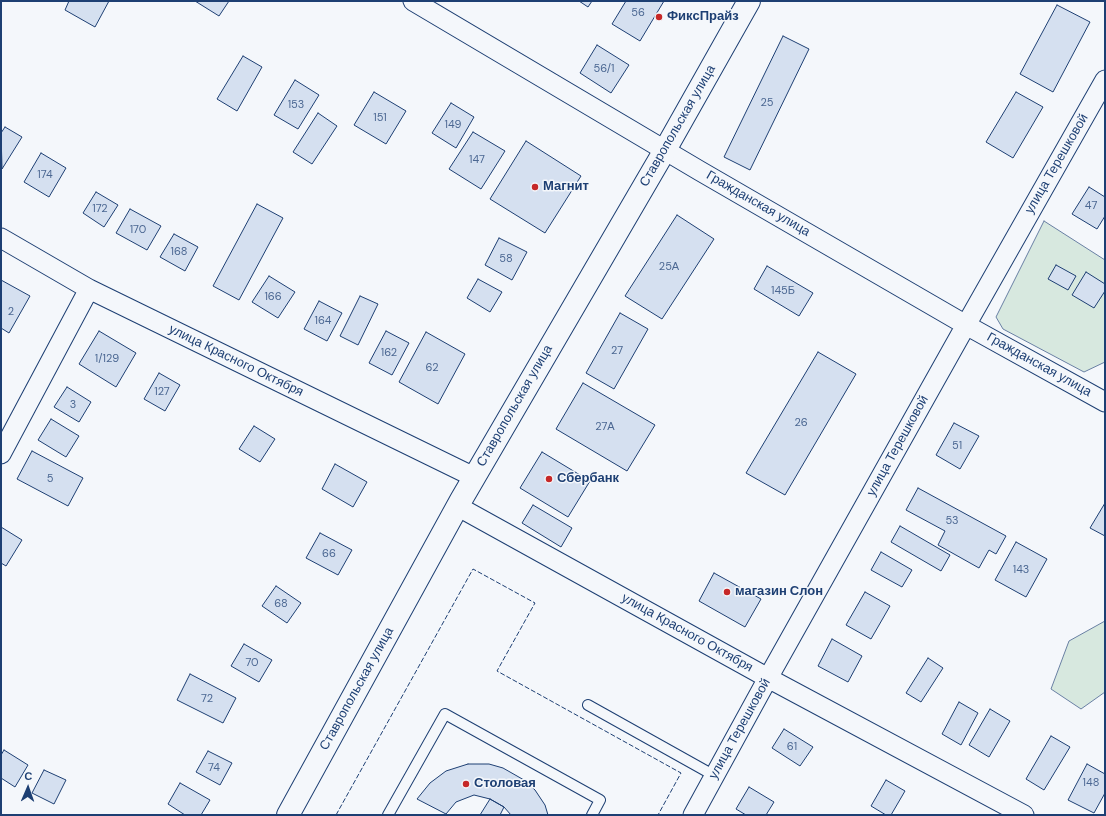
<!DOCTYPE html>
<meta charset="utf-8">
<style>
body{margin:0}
#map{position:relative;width:1106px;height:816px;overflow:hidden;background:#f4f7fb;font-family:"DM Sans",sans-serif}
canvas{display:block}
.frame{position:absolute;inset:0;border:2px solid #1d3f73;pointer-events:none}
.north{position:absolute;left:8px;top:768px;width:40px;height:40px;-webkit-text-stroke:3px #f4f7fb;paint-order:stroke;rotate:2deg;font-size:11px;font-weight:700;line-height:16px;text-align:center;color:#1d3f73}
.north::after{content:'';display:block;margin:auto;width:14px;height:18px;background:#1d3f73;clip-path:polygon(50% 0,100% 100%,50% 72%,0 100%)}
</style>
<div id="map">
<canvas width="1106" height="816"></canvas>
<div class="frame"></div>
<div class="north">С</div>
</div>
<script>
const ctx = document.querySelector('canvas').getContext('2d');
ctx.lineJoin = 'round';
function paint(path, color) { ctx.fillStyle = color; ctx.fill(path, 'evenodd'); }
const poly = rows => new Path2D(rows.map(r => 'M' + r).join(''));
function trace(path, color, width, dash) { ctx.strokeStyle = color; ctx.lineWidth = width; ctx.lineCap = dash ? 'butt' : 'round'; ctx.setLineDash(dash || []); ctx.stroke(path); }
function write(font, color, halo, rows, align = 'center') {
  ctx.font = font + ' "DM Sans",sans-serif'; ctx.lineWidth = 3; ctx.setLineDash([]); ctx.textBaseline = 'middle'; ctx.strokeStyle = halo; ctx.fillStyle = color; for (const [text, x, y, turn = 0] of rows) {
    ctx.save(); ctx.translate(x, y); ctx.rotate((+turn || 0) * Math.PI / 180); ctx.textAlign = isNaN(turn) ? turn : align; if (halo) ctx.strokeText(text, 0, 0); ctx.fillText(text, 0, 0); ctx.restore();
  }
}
const green = poly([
 [1044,221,1105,260,1105,362,1084,372,1003,329,996,317,1044,221],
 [1105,621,1105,692,1081,709,1051,689,1069,641,1105,621]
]);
const building = poly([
 [69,1,109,1,95,27,65,10,69,1],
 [195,1,229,1,219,16,195,1],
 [579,1,592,1,588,7,579,1],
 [626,1,664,1,640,41,612,24,626,1],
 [1057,5,1090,22,1053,92,1020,74,1057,5],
 [783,36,809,49,750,170,724,157,783,36],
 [597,45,629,65,611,93,580,73,597,45],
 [243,56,262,67,237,111,217,99,243,56],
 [295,80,319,95,298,129,274,115,295,80],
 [374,92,406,111,386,144,354,125,374,92],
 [1016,92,1043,107,1013,158,986,142,1016,92],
 [451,103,474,117,456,148,432,133,451,103],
 [318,113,337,126,312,164,293,152,318,113],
 [5,127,22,137,2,169,1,133,5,127],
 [473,132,505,151,481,189,449,169,473,132],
 [526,141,581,176,545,233,490,199,526,141],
 [41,153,66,168,49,197,24,182,41,153],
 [1089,187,1105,197,1105,216,1097,229,1072,214,1089,187],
 [96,192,118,205,104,227,83,213,96,192],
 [257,204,283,218,239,300,213,286,257,204],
 [130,209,161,226,147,250,116,233,130,209],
 [677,215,714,239,662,319,625,296,677,215],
 [174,234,198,247,185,271,160,257,174,234],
 [499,238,527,252,512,280,485,265,499,238],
 [1056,265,1076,276,1068,290,1048,279,1056,265],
 [767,266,813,293,799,316,754,289,767,266],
 [1086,272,1105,284,1105,291,1094,308,1072,295,1086,272],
 [269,276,295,292,278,318,252,302,269,276],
 [478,279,502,292,490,312,467,298,478,279],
 [1,280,30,296,9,333,1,328,1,280],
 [360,296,378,304,358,345,340,336,360,296],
 [319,301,342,313,327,341,304,329,319,301],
 [620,313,648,329,614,389,586,373,620,313],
 [99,331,136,353,116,387,79,364,99,331],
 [386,331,409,343,392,375,369,363,386,331],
 [426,332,465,354,438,404,399,382,426,332],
 [818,352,856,374,785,495,746,473,818,352],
 [159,373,180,385,165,411,144,399,159,373],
 [583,383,655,425,627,471,556,429,583,383],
 [67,387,91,402,79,422,54,407,67,387],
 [51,419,79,436,66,457,38,440,51,419],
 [954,423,979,436,960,469,936,455,954,423],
 [254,426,275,439,260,462,239,449,254,426],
 [32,451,83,478,68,506,17,479,32,451],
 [542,452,590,481,568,517,520,488,542,452],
 [335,464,367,482,353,507,322,489,335,464],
 [918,488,1006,536,996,554,989,550,979,568,938,545,945,531,906,510,918,488],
 [1105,503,1105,536,1090,528,1105,503],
 [533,505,572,528,561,547,522,523,533,505],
 [900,526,950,555,941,571,891,542,900,526],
 [1,527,22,540,6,566,1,563,1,527],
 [320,533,352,550,338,575,306,558,320,533],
 [1016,542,1047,559,1026,597,995,580,1016,542],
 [881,552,912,570,902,587,871,570,881,552],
 [714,573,761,599,745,627,699,601,714,573],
 [276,586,301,603,287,623,262,606,276,586],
 [865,592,890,606,871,639,846,625,865,592],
 [832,639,862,656,848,682,818,666,832,639],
 [244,644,272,660,259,682,231,666,244,644],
 [928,658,943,668,921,702,906,693,928,658],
 [190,674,236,698,223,723,177,700,190,674],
 [959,702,978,713,961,745,942,734,959,702],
 [990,709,1010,721,989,757,969,745,990,709],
 [784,729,813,747,800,766,772,748,784,729],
 [1051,736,1070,747,1044,790,1026,779,1051,736],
 [4,750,28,765,15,787,1,778,1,755,4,750],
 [208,751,232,763,220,785,196,772,208,751],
 [468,764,489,764,503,768,524,780,535,790,545,805,548,815,511,815,504,807,490,799,474,795,456,802,446,814,417,799,430,783,446,771,468,764],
 [1087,764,1105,774,1105,793,1094,813,1068,800,1087,764],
 [44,770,66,780,54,804,32,793,44,770],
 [886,780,905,791,891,815,886,815,871,806,886,780],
 [180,783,210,800,201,815,185,815,168,804,180,783],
 [749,787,774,802,766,815,746,815,736,809,749,787],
 [490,799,504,807,500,815,480,815,490,799]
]);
const lane = poly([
 [588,705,715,776],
 [388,815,445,714,600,800,592,815]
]);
const street = poly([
 [413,1,700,171,966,325,1105,402],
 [1,238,89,289,474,477],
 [1,454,89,289],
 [457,506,768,678,1024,815],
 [693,815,768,678,966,325,1105,80]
]);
const secondary = poly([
 [288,815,461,500,665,150,749,1]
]);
const fence = poly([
 [336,815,473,569,535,603,497,671,681,773,658,815]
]);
const markers = [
 [659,17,4,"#c62828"],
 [535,187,4,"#c62828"],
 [549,479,4,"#c62828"],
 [727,592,4,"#c62828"],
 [466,784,4,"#c62828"]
];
const numberNames = [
 ["56",638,13],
 ["56/1",604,69],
 ["25",767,103],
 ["153",296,105],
 ["151",380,118],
 ["149",453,125],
 ["147",477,160],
 ["174",45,175],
 ["47",1091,206],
 ["172",100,209],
 ["170",138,230],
 ["168",179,252],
 ["58",506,259],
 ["25А",669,267],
 ["145Б",783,291],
 ["166",273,297],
 ["2",11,312],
 ["164",323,321],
 ["27",617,351],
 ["162",389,353],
 ["1/129",107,359],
 ["62",432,368],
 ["127",162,392],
 ["3",73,405],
 ["26",801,423],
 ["27А",605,427],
 ["51",957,446],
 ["5",50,479],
 ["53",952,521],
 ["66",329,554],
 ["143",1021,570],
 ["68",281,604],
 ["70",252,663],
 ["72",207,699],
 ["61",792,747],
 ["74",214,768],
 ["148",1091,783]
];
const poiNames = [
 ["ФиксПрайз",667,17],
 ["Магнит",543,187],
 ["Сбербанк",557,479],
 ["магазин Слон",735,592],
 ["Столовая",474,784]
];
const streetNames = [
 ["Ставропольская улица",678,126,-60],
 ["улица Терешковой",1057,164,-60],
 ["Гражданская улица",758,204,30],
 ["улица Красного Октября",236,361,26],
 ["Гражданская улица",1039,365,29],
 ["Ставропольская улица",515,406,-60],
 ["улица Терешковой",898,446,-61],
 ["улица Красного Октября",687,633,29],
 ["Ставропольская улица",357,689,-61],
 ["улица Терешковой",740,729,-61]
];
paint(green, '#d7e8df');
trace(green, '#687fa3', 1);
paint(building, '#d5e0f0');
trace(building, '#1d3f73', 1);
trace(lane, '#1d3f73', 12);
trace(street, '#1d3f73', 21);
trace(secondary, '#1d3f73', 24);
trace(lane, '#f4f7fb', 10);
trace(street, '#f4f7fb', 19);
trace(secondary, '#f4f7fb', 22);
trace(fence, '#1d3f73', 1, [5, 2]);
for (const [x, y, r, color] of markers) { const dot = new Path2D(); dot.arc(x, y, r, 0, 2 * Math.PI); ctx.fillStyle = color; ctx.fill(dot); trace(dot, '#f4f7fb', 1.5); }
write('11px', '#4b6792', null, numberNames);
write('bold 13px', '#1d3f73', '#f4f7fb', poiNames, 'left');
write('13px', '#1d3f73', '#f4f7fb', streetNames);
</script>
